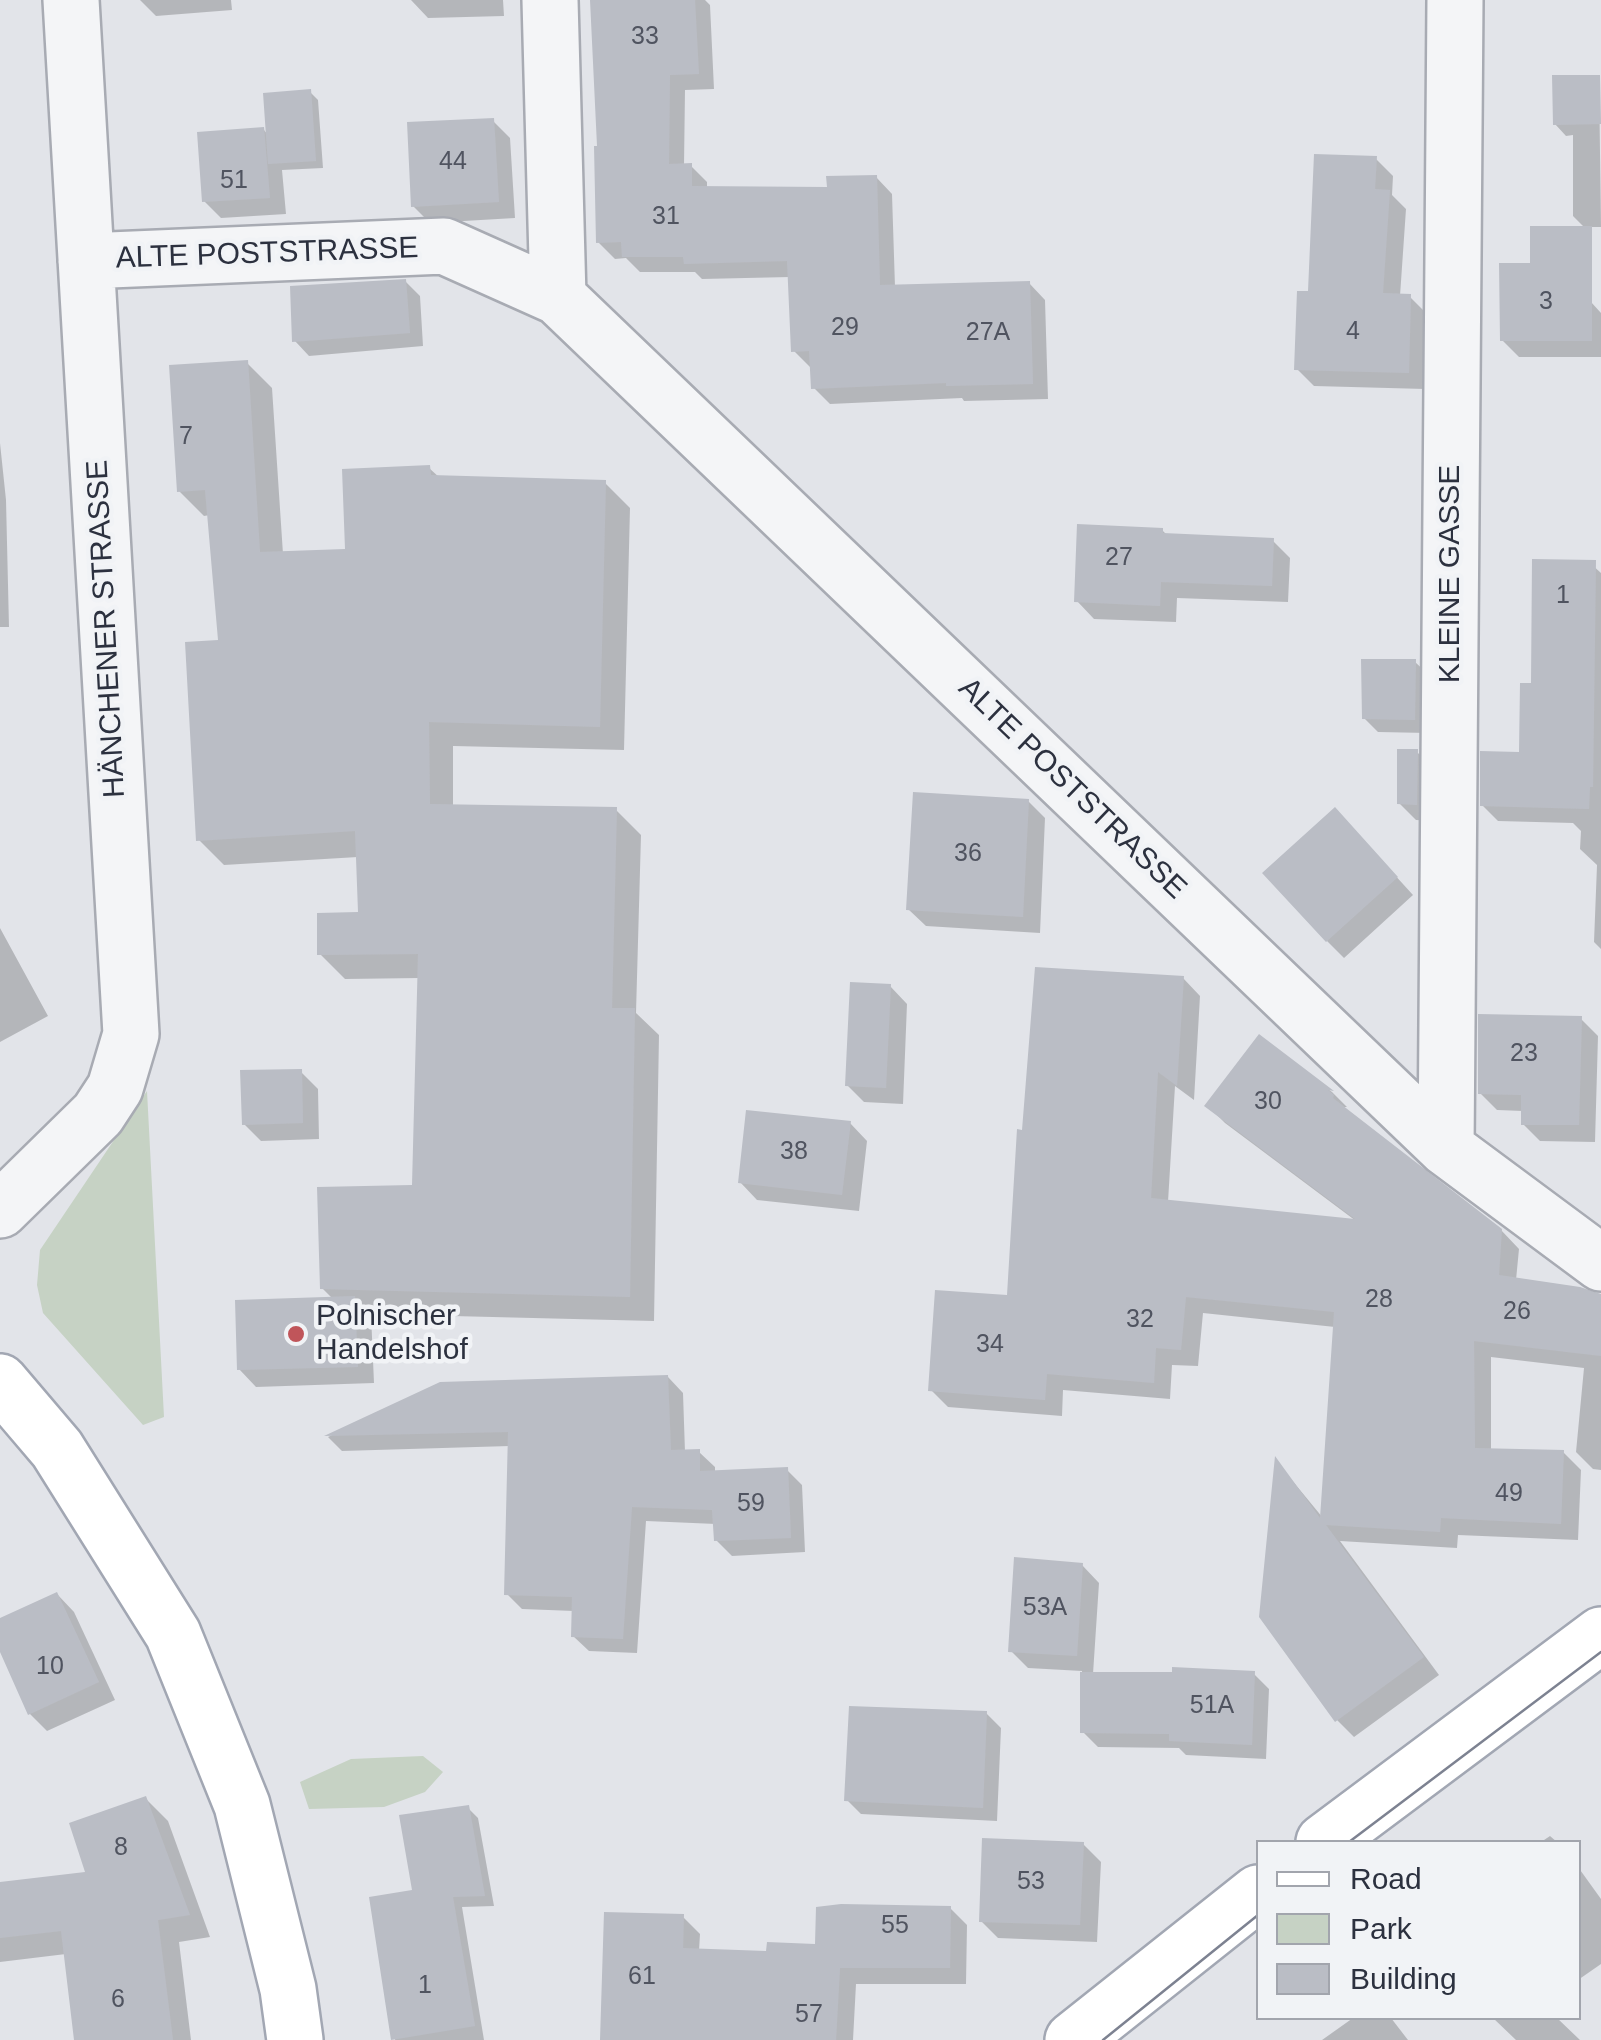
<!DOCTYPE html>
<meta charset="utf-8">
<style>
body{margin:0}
#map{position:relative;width:1601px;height:2040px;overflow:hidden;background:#e2e4e9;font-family:Arial,sans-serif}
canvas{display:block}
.legend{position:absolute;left:1256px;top:1840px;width:325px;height:180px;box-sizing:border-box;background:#f1f3f6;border:2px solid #a2a5ad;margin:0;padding:12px 18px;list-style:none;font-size:30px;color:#2c313f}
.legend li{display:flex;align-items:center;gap:20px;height:50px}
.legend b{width:50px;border:2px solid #a2a5ad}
</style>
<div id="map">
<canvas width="1601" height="2040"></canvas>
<ul class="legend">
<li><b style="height:12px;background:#fff"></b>Road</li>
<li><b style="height:28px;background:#c6d2c4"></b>Park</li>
<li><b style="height:28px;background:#babdc5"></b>Building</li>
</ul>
</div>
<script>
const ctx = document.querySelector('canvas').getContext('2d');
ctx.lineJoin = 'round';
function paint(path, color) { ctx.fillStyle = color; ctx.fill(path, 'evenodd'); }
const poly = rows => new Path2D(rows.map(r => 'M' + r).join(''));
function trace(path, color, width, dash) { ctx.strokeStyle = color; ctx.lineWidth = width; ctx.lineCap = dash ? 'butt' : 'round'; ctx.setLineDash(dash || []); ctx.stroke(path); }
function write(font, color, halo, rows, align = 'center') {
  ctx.font = font + ' Arial,sans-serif'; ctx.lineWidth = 9; ctx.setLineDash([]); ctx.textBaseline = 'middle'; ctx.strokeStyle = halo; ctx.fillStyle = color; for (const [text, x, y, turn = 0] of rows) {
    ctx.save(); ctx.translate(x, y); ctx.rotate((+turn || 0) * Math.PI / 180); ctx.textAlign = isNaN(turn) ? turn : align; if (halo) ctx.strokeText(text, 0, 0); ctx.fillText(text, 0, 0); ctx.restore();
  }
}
const green = poly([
 [147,1091,164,1417,143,1425,43,1313,37,1285,40,1250],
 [423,1756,443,1772,425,1792,384,1807,309,1809,300,1782,351,1759]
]);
const shadow = poly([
 [140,0,231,0,232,10,156,16],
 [503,0,504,16,428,18,411,0],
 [593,0,705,0,710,5,714,89,685,90,684,166,691,166,707,182,707,189,829,190,876,177,892,194,895,287,1029,283,1045,300,1048,399,964,401,962,398,830,404,814,388,810,367,794,351,790,277,702,279,695,272,640,272,626,258,615,259,598,242,599,149],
 [1599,77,1601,227,1584,227,1573,216,1573,135,1566,136,1555,124],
 [310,92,318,100,323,168,282,170,286,214,221,218,204,201,264,130,268,135],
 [493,121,510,138,515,218,430,223,413,206],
 [1376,159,1393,176,1392,195,1406,209,1400,296,1410,297,1427,314,1425,389,1314,386,1297,369,1310,294],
 [405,281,420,296,423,346,309,356,295,341],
 [1591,302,1601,313,1601,357,1519,357,1502,340],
 [247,363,272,388,283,554,348,552,429,468,440,478,605,483,630,508,624,750,453,746,453,807,616,810,641,835,636,1013,659,1035,654,1321,371,1314,374,1383,256,1387,239,1369,333,1299,322,1288,414,1187,420,978,345,979,320,954,361,915,358,857,224,865,199,840,221,643,210,515,204,516,179,491],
 [0,443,6,500,9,627,0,627],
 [1162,530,1168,536,1273,541,1290,558,1288,602,1177,598,1176,622,1094,619,1077,601],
 [1590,563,1601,573,1601,949,1594,942,1597,865,1580,849,1581,831,1573,823,1498,821,1482,805,1521,755,1533,686],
 [1415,662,1429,675,1428,733,1378,732,1364,718],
 [1417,752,1434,769,1434,821,1416,820,1399,803],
 [1028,801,1045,818,1040,933,926,926,908,909],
 [1352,828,1413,895,1344,958,1327,941],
 [0,928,48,1016,0,1042],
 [1183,978,1200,996,1194,1100,1175,1086,1168,1202,1356,1221,1225,1123,1208,1106,1259,1038,1332,1092,1347,1107,1343,1107,1501,1230,1519,1249,1516,1280,1601,1296,1601,1470,1593,1469,1576,1452,1584,1368,1491,1357,1491,1451,1563,1452,1581,1470,1578,1540,1458,1535,1457,1548,1340,1541,1439,1675,1354,1737,1337,1720,1277,1462,1323,1518,1335,1327,1203,1313,1198,1366,1172,1365,1170,1399,1063,1390,1062,1416,948,1407,931,1390,1010,1298,1025,1132],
 [890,986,907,1004,903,1104,864,1102,847,1085],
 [1581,1019,1598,1036,1595,1142,1540,1141,1523,1124,1523,1111,1497,1110,1480,1093],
 [301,1072,318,1089,319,1139,261,1141,244,1124],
 [850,1123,867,1141,859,1211,757,1200,740,1182],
 [668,1377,683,1393,685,1452,699,1452,715,1467,715,1473,787,1470,802,1485,805,1552,732,1556,716,1540,716,1524,646,1521,637,1653,589,1651,573,1636,574,1611,522,1609,507,1594,510,1446,342,1451,328,1437,440,1384],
 [1082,1565,1099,1583,1093,1674,1254,1674,1269,1689,1266,1759,1186,1755,1179,1748,1098,1747,1083,1732,1082,1671,1028,1668,1011,1651],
 [57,1594,74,1612,115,1700,47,1731,30,1714,0,1646,0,1621],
 [986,1713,1001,1728,997,1821,861,1814,847,1800],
 [146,1799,168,1821,210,1937,179,1942,191,2040,76,2040,66,1954,0,1962,0,1885,88,1875],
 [468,1808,478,1818,494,1906,462,1907,484,2040,395,2040,415,1892],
 [1550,1836,1557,1842,1541,1842],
 [1083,1844,1101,1862,1097,1942,998,1938,981,1921],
 [1578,1867,1601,1899,1601,1964,1578,1980],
 [950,1908,967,1925,966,1984,856,1984,853,2040,603,2040,683,1917,700,1934,699,1951,769,1953,818,1947],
 [1353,2018,1391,2018,1408,2040,1322,2040],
 [1493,2018,1557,2018,1580,2040,1516,2040]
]);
const building = poly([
 [590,0,695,0,699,74,670,75,669,164,692,163,692,186,827,187,826,176,877,175,880,285,1030,281,1033,384,946,386,946,383,811,389,809,351,791,352,787,261,684,264,683,257,622,257,621,242,596,243,594,146,597,146],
 [1552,75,1600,75,1601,124,1553,125],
 [311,89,316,161,268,164,263,93],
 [494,118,499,202,411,207,407,122],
 [264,127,270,198,202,202,197,132],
 [1314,154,1377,156,1375,189,1390,190,1383,293,1411,294,1409,373,1294,370,1297,291,1308,291],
 [1530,226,1592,226,1592,341,1500,341,1499,263,1530,263],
 [406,279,410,333,292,342,290,286],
 [248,360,260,552,345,549,342,469,430,465,431,475,606,480,600,727,429,722,430,804,617,807,612,1008,635,1008,630,1297,320,1289,317,1187,412,1185,418,954,317,955,317,913,358,912,355,831,196,841,185,642,218,640,205,490,177,492,169,365],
 [1077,524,1163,528,1163,533,1274,538,1272,586,1161,582,1160,606,1074,602],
 [1532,559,1596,560,1593,787,1590,787,1589,809,1480,806,1480,751,1519,752,1520,683,1531,683],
 [1361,659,1416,659,1415,720,1362,719],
 [1397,749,1418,749,1417,805,1397,804],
 [913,792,1029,799,1023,917,906,910],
 [1335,807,1398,877,1326,942,1262,873],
 [1035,967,1184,976,1177,1086,1158,1072,1151,1198,1355,1219,1204,1106,1259,1034,1334,1091,1328,1090,1334,1095,1333,1098,1502,1229,1499,1275,1580,1287,1601,1294,1601,1356,1474,1341,1475,1448,1564,1450,1561,1524,1441,1518,1440,1532,1326,1525,1424,1657,1335,1722,1259,1617,1275,1456,1320,1518,1334,1312,1186,1297,1181,1350,1156,1348,1154,1383,1047,1374,1045,1400,928,1391,935,1290,1007,1295,1017,1129,1022,1130],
 [850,982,891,984,886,1088,845,1086],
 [1478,1014,1582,1016,1579,1125,1521,1125,1521,1095,1478,1094],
 [302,1069,303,1123,242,1125,240,1070],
 [746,1110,851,1121,842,1195,738,1183],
 [355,1296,358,1367,237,1370,235,1300],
 [668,1375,671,1450,700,1449,700,1471,788,1467,791,1538,714,1541,712,1510,632,1507,623,1639,571,1637,572,1597,504,1595,508,1432,324,1436,440,1382],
 [1014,1557,1083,1563,1077,1656,1008,1652],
 [57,1592,99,1682,28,1715,0,1652,0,1618],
 [1172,1667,1255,1671,1252,1745,1169,1741,1169,1734,1080,1733,1080,1672,1172,1672],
 [849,1706,987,1711,983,1808,844,1801],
 [146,1796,190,1915,158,1920,173,2040,74,2040,61,1931,0,1938,0,1882,85,1872,69,1823],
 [469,1805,485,1896,453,1897,475,2026,391,2040,369,1897,412,1890,399,1815],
 [982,1838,1084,1842,1080,1925,979,1922],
 [841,1904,951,1906,950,1968,840,1968,836,2040,600,2040,604,1912,684,1914,683,1948,766,1951,767,1942,815,1944,816,1907]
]);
const minor = poly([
 [550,0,558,297],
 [86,261,444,246,558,297,1446,1148,1601,1263],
 [1446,1148,1455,0],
 [0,1210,98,1114,115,1088,131,1034,71,0]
]);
const major = poly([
 [0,1382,57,1449,173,1634,242,1805,288,1989,295,2040],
 [1324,1842,1601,1635],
 [1073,2040,1258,1893]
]);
const tram = poly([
 [1349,1842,1601,1652],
 [1103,2040,1258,1915]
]);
const markers = [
 [296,1334,10,"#c0555a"]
];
const numberNames = [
 ["33",645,37],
 ["44",453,162],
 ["51",234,181],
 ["31",666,217],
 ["3",1546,302],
 ["29",845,328],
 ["4",1353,332],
 ["27A",988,333],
 ["7",186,437],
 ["27",1119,558],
 ["1",1563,596],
 ["36",968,854],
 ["23",1524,1054],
 ["30",1268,1102],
 ["38",794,1152],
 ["28",1379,1300],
 ["26",1517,1312],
 ["32",1140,1320],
 ["34",990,1345],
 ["49",1509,1494],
 ["59",751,1504],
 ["53A",1045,1608],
 ["10",50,1667],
 ["51A",1212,1706],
 ["8",121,1848],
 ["53",1031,1882],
 ["55",895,1926],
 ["61",642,1977],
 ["1",425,1986],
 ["6",118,2000],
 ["57",809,2015]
];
const streetNames = [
 ["ALTE POSTSTRASSE",267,254,-2],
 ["KLEINE GASSE",1451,574,-90],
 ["HÄNCHENER STRASSE",107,629,-93],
 ["ALTE POSTSTRASSE",1072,789,44]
];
const poiNames = [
 ["Polnischer",316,1317],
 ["Handelshof",316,1351]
];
paint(green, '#c6d2c4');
paint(shadow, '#0003');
paint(building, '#babdc5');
trace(minor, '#a8abb3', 60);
trace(major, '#a2a7b3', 60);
trace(minor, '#f4f5f7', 55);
trace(major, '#fff', 55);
trace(tram, '#7d8291', 2.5);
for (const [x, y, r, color] of markers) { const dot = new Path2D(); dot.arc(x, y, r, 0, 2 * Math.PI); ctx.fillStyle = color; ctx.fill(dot); trace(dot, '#f1f3f6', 4); }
write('25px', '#505460', null, numberNames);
write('30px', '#2c313f', '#f1f3f6', streetNames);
write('30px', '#2c313f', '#f1f3f6', poiNames, 'left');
</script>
